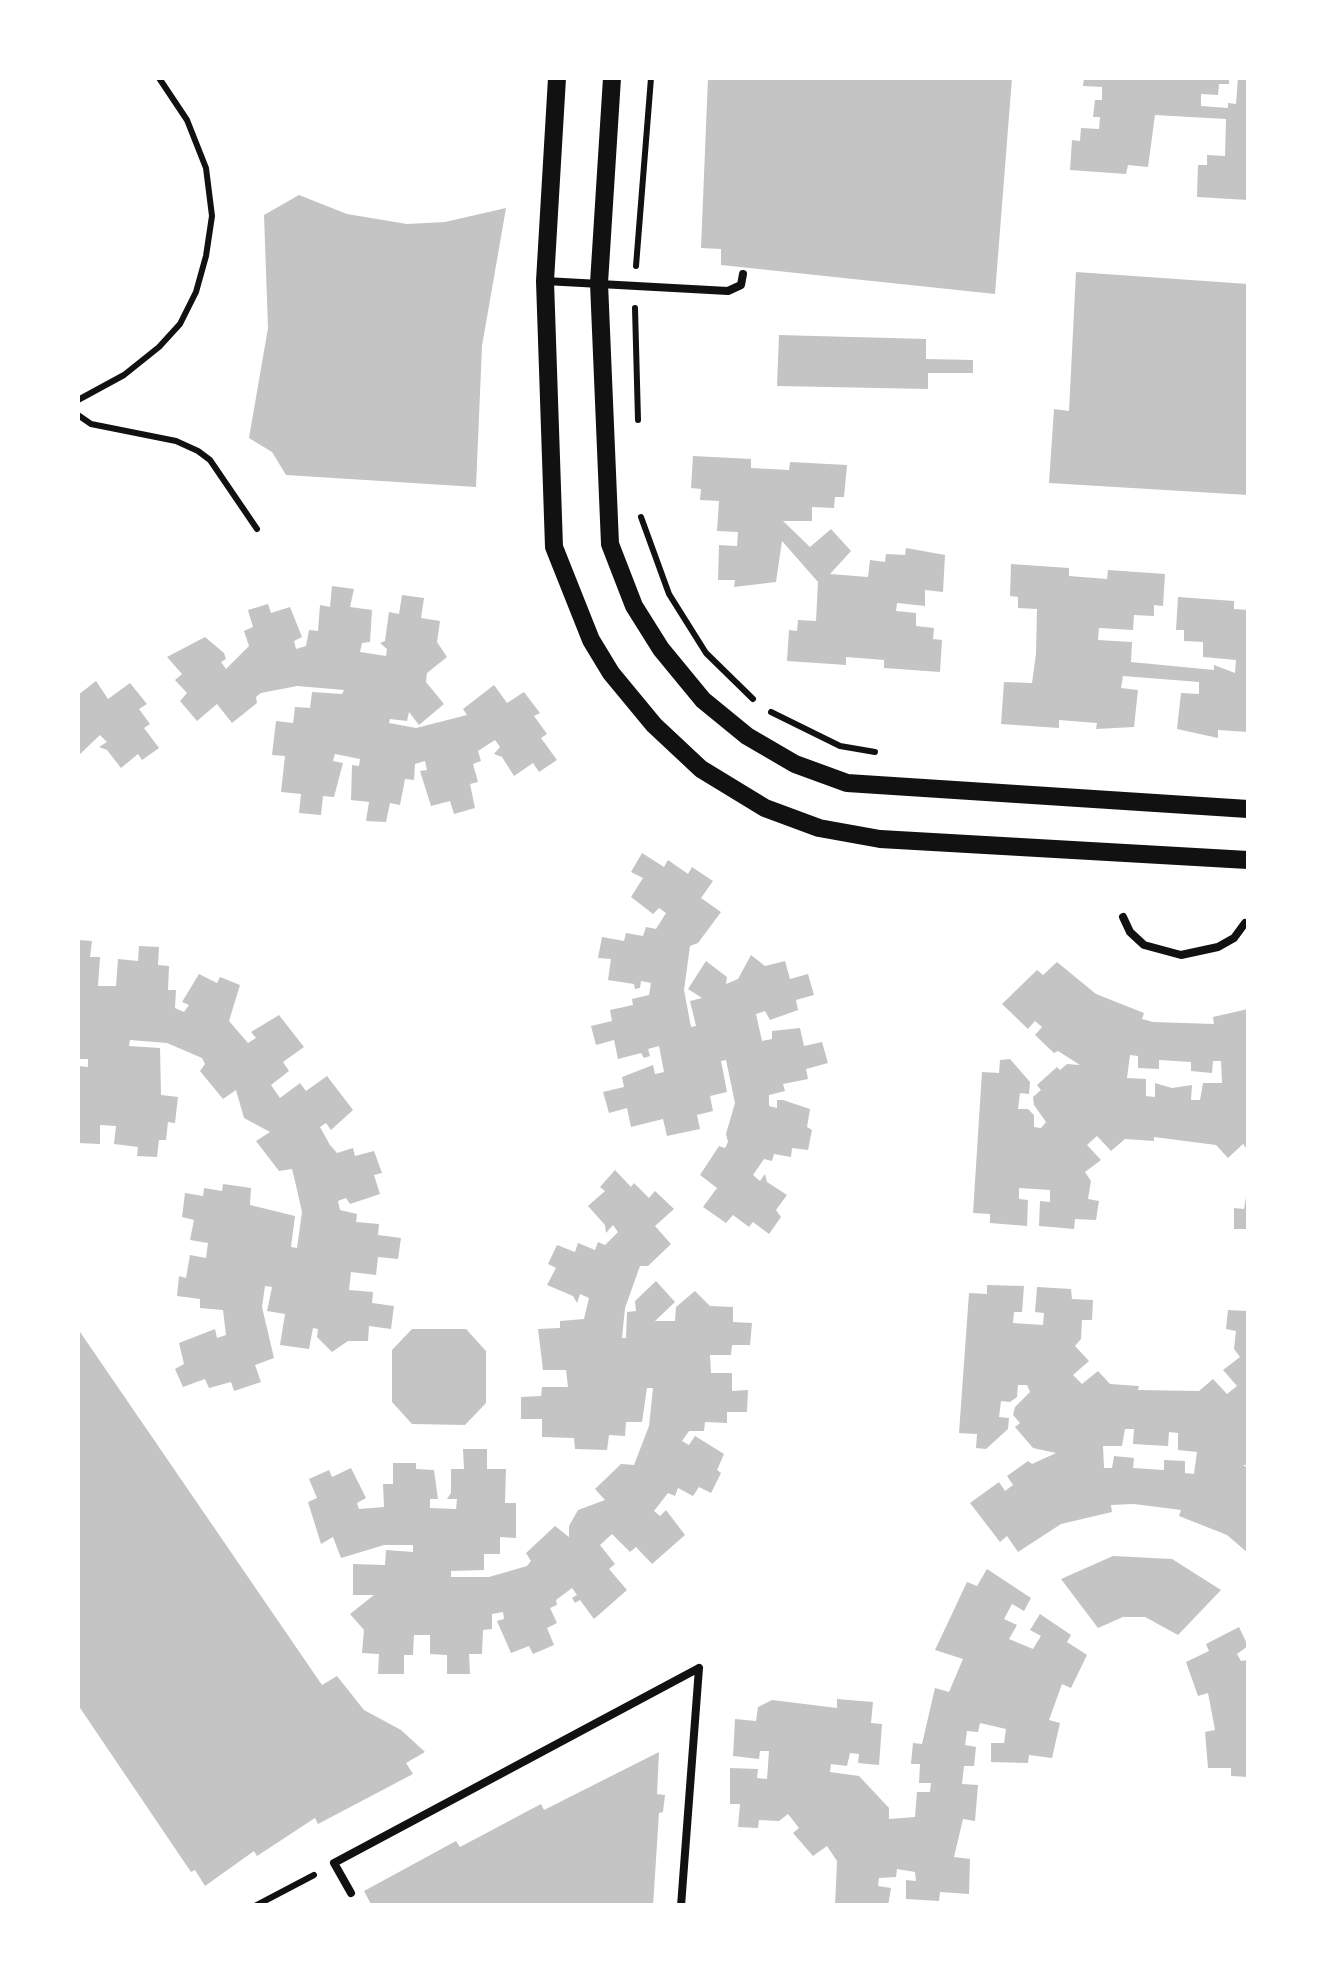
<!DOCTYPE html>
<style>
body{margin:0}
#map{position:relative;width:1326px;height:1983px;overflow:hidden;background:#fff;font-family:"Open Sans",sans-serif}
canvas{display:block}
.frame{position:absolute;inset:0;border:80px solid #fff;pointer-events:none}
</style>
<div id="map">
<canvas width="1326" height="1983"></canvas>
<div class="frame"></div>
</div>
<script>
const ctx = document.querySelector('canvas').getContext('2d');
ctx.lineJoin = 'round';
function paint(path, color) { ctx.fillStyle = color; ctx.fill(path, 'evenodd'); }
const poly = rows => new Path2D(rows.map(r => 'M' + r).join(''));
function trace(path, color, width, dash) { ctx.strokeStyle = color; ctx.lineWidth = width; ctx.lineCap = dash ? 'butt' : 'round'; ctx.setLineDash(dash || []); ctx.stroke(path); }
const building = poly([
 [708,78,1012,78,995,294,721,265,721,249,701,248],
 [1084,78,1229,78,1229,84,1219,84,1218,95,1201,94,1201,106,1228,108,1228,103,1236,104,1238,78,1248,78,1248,200,1197,197,1198,165,1207,165,1207,155,1225,156,1226,119,1155,115,1148,167,1128,165,1126,174,1070,170,1072,140,1080,141,1081,128,1099,129,1100,117,1093,117,1095,100,1102,100,1102,87,1083,86],
 [299,195,347,214,407,224,445,222,506,208,482,346,476,487,286,475,272,452,249,438,268,328,264,215],
 [1076,272,1248,284,1248,495,1049,483,1054,409,1069,411],
 [779,335,926,339,926,359,973,360,973,373,928,373,928,389,777,386],
 [693,456,751,459,751,468,789,470,790,462,847,465,844,497,835,497,834,508,812,507,812,521,783,521,810,547,831,529,851,551,830,574,868,577,870,560,885,562,886,554,905,555,906,548,945,555,943,592,925,590,925,606,897,603,896,611,916,613,916,626,934,628,933,639,942,640,940,672,884,668,884,660,846,657,846,665,787,661,789,630,797,631,798,620,816,621,818,582,782,541,776,582,734,587,735,580,718,580,719,545,737,546,738,532,717,531,719,501,700,500,701,489,691,488],
 [1011,564,1069,568,1069,576,1107,579,1108,570,1165,574,1163,606,1154,605,1154,616,1134,615,1133,630,1099,628,1098,640,1132,642,1131,662,1214,670,1214,665,1235,673,1236,660,1203,657,1203,642,1184,641,1184,630,1176,630,1178,597,1234,601,1234,609,1248,610,1248,732,1218,730,1218,738,1177,729,1181,693,1199,694,1199,682,1123,676,1121,688,1138,690,1134,727,1096,729,1097,723,1059,720,1059,728,1001,724,1004,682,1032,683,1036,654,1037,609,1018,608,1018,597,1010,596],
 [332,586,354,589,350,607,372,610,370,642,362,643,360,652,386,656,387,649,380,643,385,641,389,612,399,614,402,595,424,598,421,618,440,621,437,642,447,657,427,673,426,682,444,704,419,725,409,712,407,721,390,719,389,723,416,728,467,715,463,709,494,685,507,703,524,692,540,713,534,716,547,734,541,738,557,760,539,772,533,763,514,776,502,757,494,754,500,747,495,740,478,751,481,761,473,764,478,782,470,784,475,808,454,814,450,801,431,806,420,771,427,770,425,761,415,764,414,780,405,779,400,805,390,803,386,822,366,821,369,802,351,800,352,765,359,766,360,759,335,754,333,761,343,763,334,797,323,796,321,815,299,813,301,794,281,792,285,756,272,755,276,721,293,723,295,707,310,708,312,692,342,694,344,690,297,686,261,693,256,697,257,703,232,723,217,704,197,721,180,701,187,693,175,680,182,674,167,657,205,637,224,653,226,659,221,662,226,669,249,646,244,631,253,627,248,610,268,604,271,613,290,607,302,637,294,641,296,649,306,646,309,630,318,631,320,605,330,607],
 [96,681,108,699,130,683,147,704,139,709,150,724,144,728,159,748,142,760,138,754,121,768,107,750,99,747,107,742,100,735,78,756,78,695],
 [642,853,664,867,668,860,688,874,692,867,713,881,701,898,721,912,698,943,690,946,684,990,691,1027,696,1026,690,1001,702,998,688,989,706,961,727,977,726,984,738,979,751,955,765,966,785,961,790,979,808,974,814,995,796,1000,798,1010,770,1020,765,1011,756,1014,762,1041,772,1039,772,1031,800,1028,804,1046,822,1042,828,1063,806,1069,808,1079,783,1084,785,1091,769,1095,769,1106,777,1108,777,1100,783,1100,810,1109,807,1127,812,1130,808,1150,792,1148,791,1157,774,1154,772,1161,764,1159,753,1175,760,1181,765,1174,767,1182,787,1195,776,1210,781,1217,769,1234,753,1222,749,1227,733,1215,726,1223,703,1207,717,1188,700,1175,719,1146,725,1148,728,1142,726,1134,735,1103,726,1060,721,1061,727,1092,710,1096,713,1111,697,1115,700,1129,667,1136,663,1119,631,1127,627,1108,609,1113,603,1092,624,1087,622,1077,653,1065,655,1074,664,1072,659,1046,648,1049,650,1056,644,1058,641,1053,618,1059,614,1040,596,1045,591,1026,612,1021,610,1010,633,1005,632,999,649,995,651,983,641,981,640,988,635,989,634,984,608,980,611,959,598,958,602,937,624,941,626,933,643,936,646,927,656,929,666,913,659,908,653,914,631,897,643,878,631,872],
 [78,940,92,941,90,957,100,957,98,986,116,986,118,959,138,961,139,946,159,947,158,965,169,966,168,990,176,990,175,1008,184,1012,189,1005,182,1002,199,974,217,983,220,977,240,985,229,1021,248,1043,256,1038,251,1032,279,1015,304,1047,283,1062,289,1071,271,1085,280,1098,300,1083,306,1091,327,1076,353,1110,331,1130,326,1123,320,1127,330,1145,337,1153,353,1148,355,1156,374,1151,382,1173,374,1175,380,1194,350,1204,346,1198,338,1201,340,1210,357,1214,356,1222,379,1224,378,1235,401,1238,398,1259,378,1257,376,1275,351,1272,349,1290,373,1292,372,1303,394,1306,391,1329,369,1326,368,1341,348,1341,332,1352,317,1337,318,1329,313,1328,309,1349,280,1345,285,1314,267,1311,272,1287,265,1286,262,1307,274,1358,255,1365,261,1382,234,1391,231,1382,209,1388,205,1379,183,1387,175,1369,184,1364,179,1343,215,1329,217,1338,226,1335,223,1310,200,1308,200,1299,177,1296,179,1276,186,1278,190,1255,206,1258,208,1243,190,1240,194,1220,182,1217,185,1193,203,1196,204,1188,222,1191,223,1184,251,1188,250,1205,295,1216,291,1247,297,1248,302,1212,295,1181,292,1169,279,1171,256,1141,270,1132,244,1118,236,1090,223,1099,200,1071,205,1064,202,1058,167,1043,130,1040,129,1046,160,1048,161,1095,178,1097,175,1123,168,1122,166,1140,159,1140,157,1157,137,1156,138,1147,114,1144,116,1126,100,1125,100,1144,78,1143,78,1066,88,1067,88,1059,78,1059],
 [1057,962,1096,994,1144,1013,1142,1019,1153,1022,1214,1024,1213,1017,1248,1009,1248,1150,1243,1144,1228,1158,1216,1145,1154,1137,1154,1141,1125,1139,1111,1151,1097,1136,1087,1145,1101,1160,1085,1172,1091,1181,1088,1199,1099,1201,1096,1220,1075,1219,1074,1229,1039,1226,1040,1201,1050,1202,1050,1190,1019,1188,1019,1199,1028,1200,1027,1226,990,1223,990,1214,973,1213,982,1072,999,1073,1000,1060,1010,1059,1030,1082,1029,1094,1020,1093,1018,1109,1028,1109,1034,1115,1034,1127,1041,1128,1046,1122,1034,1105,1033,1097,1041,1090,1037,1085,1057,1067,1060,1070,1067,1064,1080,1065,1058,1051,1054,1053,1035,1035,1042,1027,1035,1021,1028,1029,1002,1004,1037,970,1043,975],
 [1130,1055,1138,1056,1138,1068,1159,1069,1159,1060,1191,1062,1191,1071,1212,1073,1213,1061,1221,1061,1222,1083,1203,1083,1200,1100,1191,1100,1192,1085,1172,1088,1155,1083,1155,1097,1146,1096,1146,1079,1127,1078],
 [615,1170,631,1187,634,1183,649,1198,655,1191,674,1209,655,1226,671,1244,648,1266,640,1266,625,1308,622,1338,626,1338,627,1312,636,1311,635,1301,656,1281,675,1302,655,1321,675,1321,676,1307,695,1291,710,1306,733,1307,733,1322,752,1323,750,1345,732,1345,731,1355,710,1355,711,1373,732,1373,732,1391,748,1390,747,1412,727,1412,727,1423,705,1422,704,1431,689,1431,682,1441,689,1445,695,1436,724,1454,717,1470,721,1473,711,1493,699,1487,693,1496,678,1488,675,1496,668,1493,654,1511,660,1516,666,1510,685,1535,652,1564,636,1547,630,1552,612,1534,600,1545,615,1564,609,1569,627,1590,594,1619,580,1600,575,1603,572,1598,577,1595,572,1588,556,1600,557,1605,550,1608,557,1623,547,1628,554,1645,533,1654,529,1646,511,1653,497,1621,504,1619,503,1612,492,1614,492,1629,483,1630,482,1654,469,1654,470,1674,447,1674,447,1655,430,1654,430,1635,414,1635,413,1655,404,1655,404,1674,378,1674,379,1654,362,1653,364,1630,350,1614,374,1595,353,1595,353,1564,385,1565,386,1550,413,1552,413,1545,384,1545,341,1558,333,1537,321,1544,308,1502,317,1498,309,1479,329,1470,332,1477,351,1468,366,1498,357,1503,359,1509,384,1507,383,1484,393,1484,393,1463,416,1463,416,1469,434,1470,438,1499,430,1499,430,1508,456,1509,457,1499,447,1499,451,1493,451,1469,464,1469,463,1449,487,1449,487,1469,506,1469,505,1503,516,1503,516,1538,500,1537,500,1554,484,1554,484,1570,451,1571,451,1577,489,1577,527,1566,531,1561,526,1553,555,1526,569,1537,569,1526,578,1510,605,1500,595,1489,621,1464,634,1465,649,1426,653,1388,647,1388,642,1422,626,1422,625,1436,609,1435,607,1450,575,1449,574,1438,542,1437,542,1419,521,1419,521,1397,541,1396,542,1387,568,1387,566,1370,543,1370,538,1329,560,1328,560,1321,584,1319,589,1298,580,1294,577,1303,573,1296,547,1285,556,1268,548,1264,557,1245,575,1252,578,1243,595,1250,598,1242,605,1245,618,1232,613,1225,606,1233,605,1225,588,1206,605,1191,600,1187],
 [1248,1185,1248,1229,1234,1229,1234,1208,1244,1209],
 [987,1285,1024,1286,1022,1312,1014,1312,1013,1323,1043,1325,1044,1313,1035,1312,1037,1287,1071,1289,1072,1299,1093,1300,1092,1320,1082,1320,1081,1339,1075,1346,1089,1361,1073,1375,1082,1384,1098,1371,1110,1384,1139,1386,1138,1390,1199,1391,1213,1379,1227,1394,1237,1386,1223,1370,1240,1357,1234,1349,1236,1331,1226,1329,1228,1310,1248,1311,1248,1465,1243,1465,1248,1468,1248,1553,1227,1535,1179,1516,1181,1510,1134,1504,1111,1505,1112,1512,1061,1524,1018,1552,1007,1536,1000,1542,970,1503,999,1482,1005,1491,1013,1485,1007,1476,1028,1461,1032,1464,1056,1453,1033,1448,1015,1427,1020,1423,1013,1415,1015,1407,1030,1392,1027,1385,1018,1385,1017,1397,1010,1402,1001,1401,999,1417,1009,1418,1008,1429,986,1449,976,1448,977,1434,959,1433,969,1293,987,1294],
 [1125,1429,1134,1429,1133,1444,1168,1446,1169,1432,1178,1433,1178,1450,1197,1452,1194,1474,1185,1473,1185,1461,1164,1460,1164,1470,1133,1468,1134,1458,1114,1456,1112,1468,1104,1468,1103,1446,1122,1446],
 [78,1329,322,1685,337,1676,364,1710,401,1730,425,1752,406,1763,413,1774,318,1824,315,1818,257,1856,254,1851,205,1886,195,1870,191,1872,78,1705],
 [412,1329,466,1329,486,1351,486,1403,465,1425,412,1424,392,1402,392,1350],
 [1113,1556,1172,1559,1221,1590,1178,1635,1145,1617,1123,1617,1098,1628,1061,1579],
 [987,1569,1031,1598,1024,1611,1012,1604,1004,1619,1017,1625,1009,1639,1033,1649,1041,1636,1030,1630,1040,1614,1071,1635,1067,1642,1087,1655,1071,1688,1062,1684,1049,1720,1060,1723,1052,1758,1029,1755,1028,1763,991,1762,991,1743,1004,1743,1006,1729,980,1723,978,1732,967,1731,965,1745,976,1747,974,1766,964,1766,962,1784,978,1785,975,1821,963,1819,954,1857,970,1859,969,1894,940,1892,939,1901,906,1899,906,1880,916,1881,915,1872,897,1869,896,1877,879,1878,878,1886,891,1888,888,1906,835,1906,837,1861,827,1846,813,1856,793,1833,799,1828,788,1814,779,1821,759,1820,758,1828,738,1827,740,1804,730,1804,730,1768,758,1769,757,1778,767,1779,769,1751,760,1751,759,1759,733,1756,735,1719,756,1721,758,1707,772,1700,837,1708,837,1699,873,1702,871,1723,882,1724,879,1765,858,1763,859,1754,850,1753,847,1766,831,1764,830,1772,859,1776,889,1808,889,1819,915,1817,917,1792,930,1792,931,1783,919,1783,920,1764,911,1764,913,1743,922,1744,935,1688,949,1692,963,1659,935,1650,967,1582,977,1586],
 [1239,1627,1248,1646,1237,1654,1241,1661,1248,1660,1248,1777,1231,1776,1231,1768,1208,1768,1205,1732,1215,1730,1208,1693,1198,1696,1186,1662,1209,1651,1206,1644],
 [659,1752,657,1794,665,1795,663,1812,659,1813,653,1906,372,1906,364,1891,456,1841,460,1847,541,1804,544,1810]
]);
const path = poly([
 [636,266,651,78],
 [635,308,638,420],
 [78,400,124,375,159,347,180,324,196,292,206,256,212,216,206,168,187,120,159,78],
 [78,415,91,424,176,441,198,451,210,460,257,529],
 [641,517,669,594,706,653,753,699],
 [771,712,840,746,875,752],
 [255,1906,314,1875]
]);
const service = poly([
 [545,281,728,291,741,285,743,274],
 [1123,917,1130,932,1144,945,1181,955,1218,947,1234,938,1245,923],
 [351,1893,334,1863,699,1668],
 [681,1906,699,1668]
]);
const tertiary = poly([
 [557,78,545,281,554,547,591,640,611,673,654,725,701,769,765,808,819,828,880,839,1248,860],
 [612,78,599,283,610,544,634,606,661,649,703,700,747,736,795,764,847,783,1248,809]
]);
paint(building, '#c4c4c4');
trace(path, '#111', 6);
trace(service, '#111', 8);
trace(tertiary, '#111', 18);
</script>
